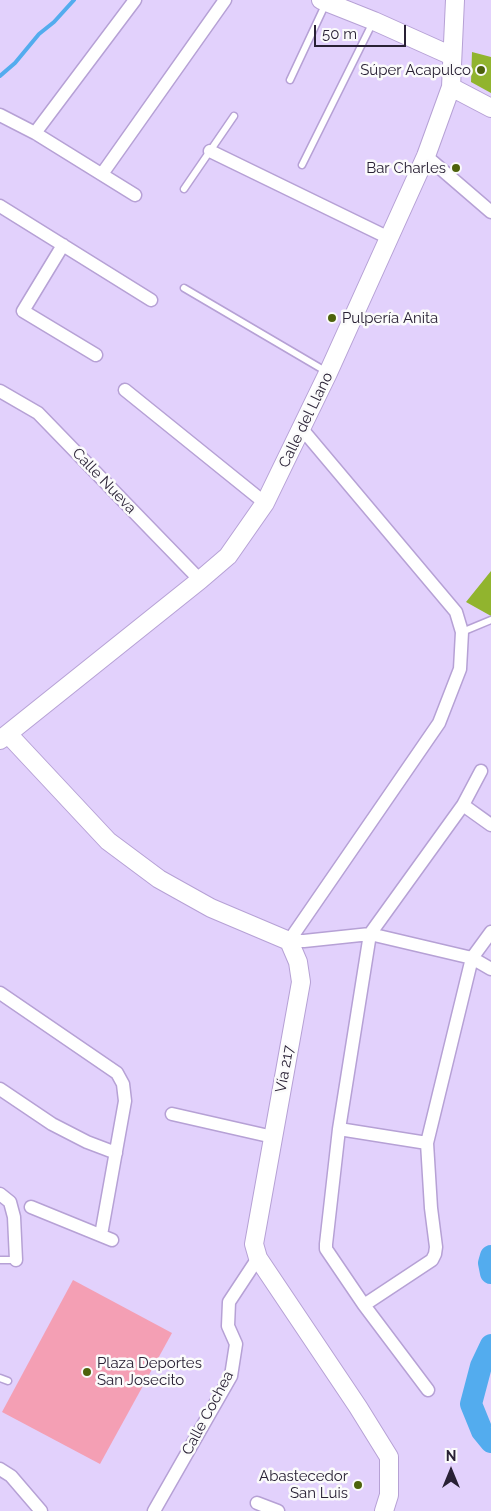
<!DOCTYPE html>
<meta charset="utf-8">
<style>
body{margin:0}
#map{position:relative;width:491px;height:1511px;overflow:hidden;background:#e2d1fc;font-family:Raleway,sans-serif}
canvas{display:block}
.north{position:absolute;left:426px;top:1446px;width:50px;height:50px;-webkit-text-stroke:4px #fbfbfb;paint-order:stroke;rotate:0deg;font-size:14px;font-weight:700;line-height:20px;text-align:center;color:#292135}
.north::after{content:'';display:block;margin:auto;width:18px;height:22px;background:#292135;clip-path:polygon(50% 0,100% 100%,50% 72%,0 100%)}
.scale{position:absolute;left:314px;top:25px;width:92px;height:22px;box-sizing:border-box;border:2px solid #292135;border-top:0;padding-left:6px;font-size:15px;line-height:18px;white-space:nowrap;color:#292135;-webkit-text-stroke:4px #fbfbfb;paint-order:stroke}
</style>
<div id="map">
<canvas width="491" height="1511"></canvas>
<div class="north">N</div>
<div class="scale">50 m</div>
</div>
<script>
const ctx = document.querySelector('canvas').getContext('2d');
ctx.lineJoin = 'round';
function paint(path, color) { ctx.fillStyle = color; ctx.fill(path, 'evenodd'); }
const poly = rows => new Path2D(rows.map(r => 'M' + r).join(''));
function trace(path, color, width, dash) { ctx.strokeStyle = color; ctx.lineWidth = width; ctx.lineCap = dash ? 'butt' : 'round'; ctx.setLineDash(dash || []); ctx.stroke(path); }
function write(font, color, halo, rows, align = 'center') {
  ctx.font = font + ' Raleway,sans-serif'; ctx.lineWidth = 5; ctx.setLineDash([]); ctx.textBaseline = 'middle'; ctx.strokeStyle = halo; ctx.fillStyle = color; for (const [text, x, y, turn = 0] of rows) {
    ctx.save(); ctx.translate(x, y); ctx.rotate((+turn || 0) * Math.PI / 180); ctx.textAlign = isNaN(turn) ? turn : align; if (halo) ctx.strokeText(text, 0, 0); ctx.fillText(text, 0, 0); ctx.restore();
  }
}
const green = poly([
 [73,1280,172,1333,100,1464,2,1412]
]);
const stream = poly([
 [0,76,15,63,39,34,54,22,74,0]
]);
const river = poly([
 [491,1256,489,1263,491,1273],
 [491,1345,481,1366,471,1404,482,1431,491,1442]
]);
const building = poly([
 [472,52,491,57,491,93,471,82],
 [491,571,491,616,466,602]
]);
const lane = poly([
 [290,80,326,3],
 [302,165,373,22],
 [184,189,234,116],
 [184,288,327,372],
 [462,632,491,620],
 [0,1260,16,1260],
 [0,1378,8,1381]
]);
const street = poly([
 [0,115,35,133,135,195],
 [35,133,135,0],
 [210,151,389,238],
 [426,156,491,212],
 [102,174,225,0],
 [0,206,151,300],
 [63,245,23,311,96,355],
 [125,390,265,503],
 [0,391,38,413,200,580],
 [463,805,491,825],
 [289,941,439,723,460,669,462,632,456,612,302,429],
 [289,941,304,941,370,934,472,958,491,969],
 [0,993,117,1073,123,1084,125,1101,101,1235],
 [0,1089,52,1124,87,1142,116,1153],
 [172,1114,273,1137],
 [339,1129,427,1143],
 [0,1194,10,1202,14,1217,16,1260],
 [31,1207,112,1240],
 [364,1305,432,1260,435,1254,436,1247,431,1208,427,1143,472,958,491,932],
 [428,1390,364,1305,326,1249,326,1244,339,1129,370,934,463,805,481,771],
 [0,1469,11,1476,41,1511],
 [257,1503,278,1511],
 [154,1511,231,1376,236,1344,228,1326,229,1302,258,1258]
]);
const secondary = poly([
 [321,0,374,21,452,56],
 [451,87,491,108],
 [8,734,108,841,159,879,211,908,289,941,298,962,301,982,254,1244,258,1258,358,1407,389,1457,389,1495,384,1511],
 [0,740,200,580,228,556,265,503,328,373,426,156,451,87,455,0]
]);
const markers = [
 [481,70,5,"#4d620c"],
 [456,168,5,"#4d620c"],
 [332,318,5,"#4d620c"],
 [87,1372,5,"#4d620c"],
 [358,1485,5,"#4d620c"]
];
const poiNames = [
 ["Súper Acapulco",471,70],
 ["Bar Charles",446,168],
 ["Pulpería Anita",342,318,"left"],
 ["Plaza Deportes",97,1363,"left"],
 ["San Josecito",97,1380,"left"],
 ["Abastecedor",348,1476],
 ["San Luis",348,1493]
];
const streetNames = [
 ["Calle del Llano",306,420,-64],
 ["Calle Nueva",104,481,46],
 ["Vía 217",285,1069,-80],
 ["Calle Cochea",208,1413,-62]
];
paint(green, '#f49fb4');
trace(stream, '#53acee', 4);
trace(river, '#53acee', 22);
paint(building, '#91b42e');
trace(lane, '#b6a1d5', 9);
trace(street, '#b6a1d5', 15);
trace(secondary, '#b6a1d5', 20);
trace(lane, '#fff', 6);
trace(street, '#fff', 12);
trace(secondary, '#fff', 18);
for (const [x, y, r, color] of markers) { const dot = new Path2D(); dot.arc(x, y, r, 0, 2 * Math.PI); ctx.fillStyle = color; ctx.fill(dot); trace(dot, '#fbfbfb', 2); }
write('15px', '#292135', '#fbfbfb', poiNames, 'right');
write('15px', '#292135', '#fbfbfb', streetNames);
</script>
